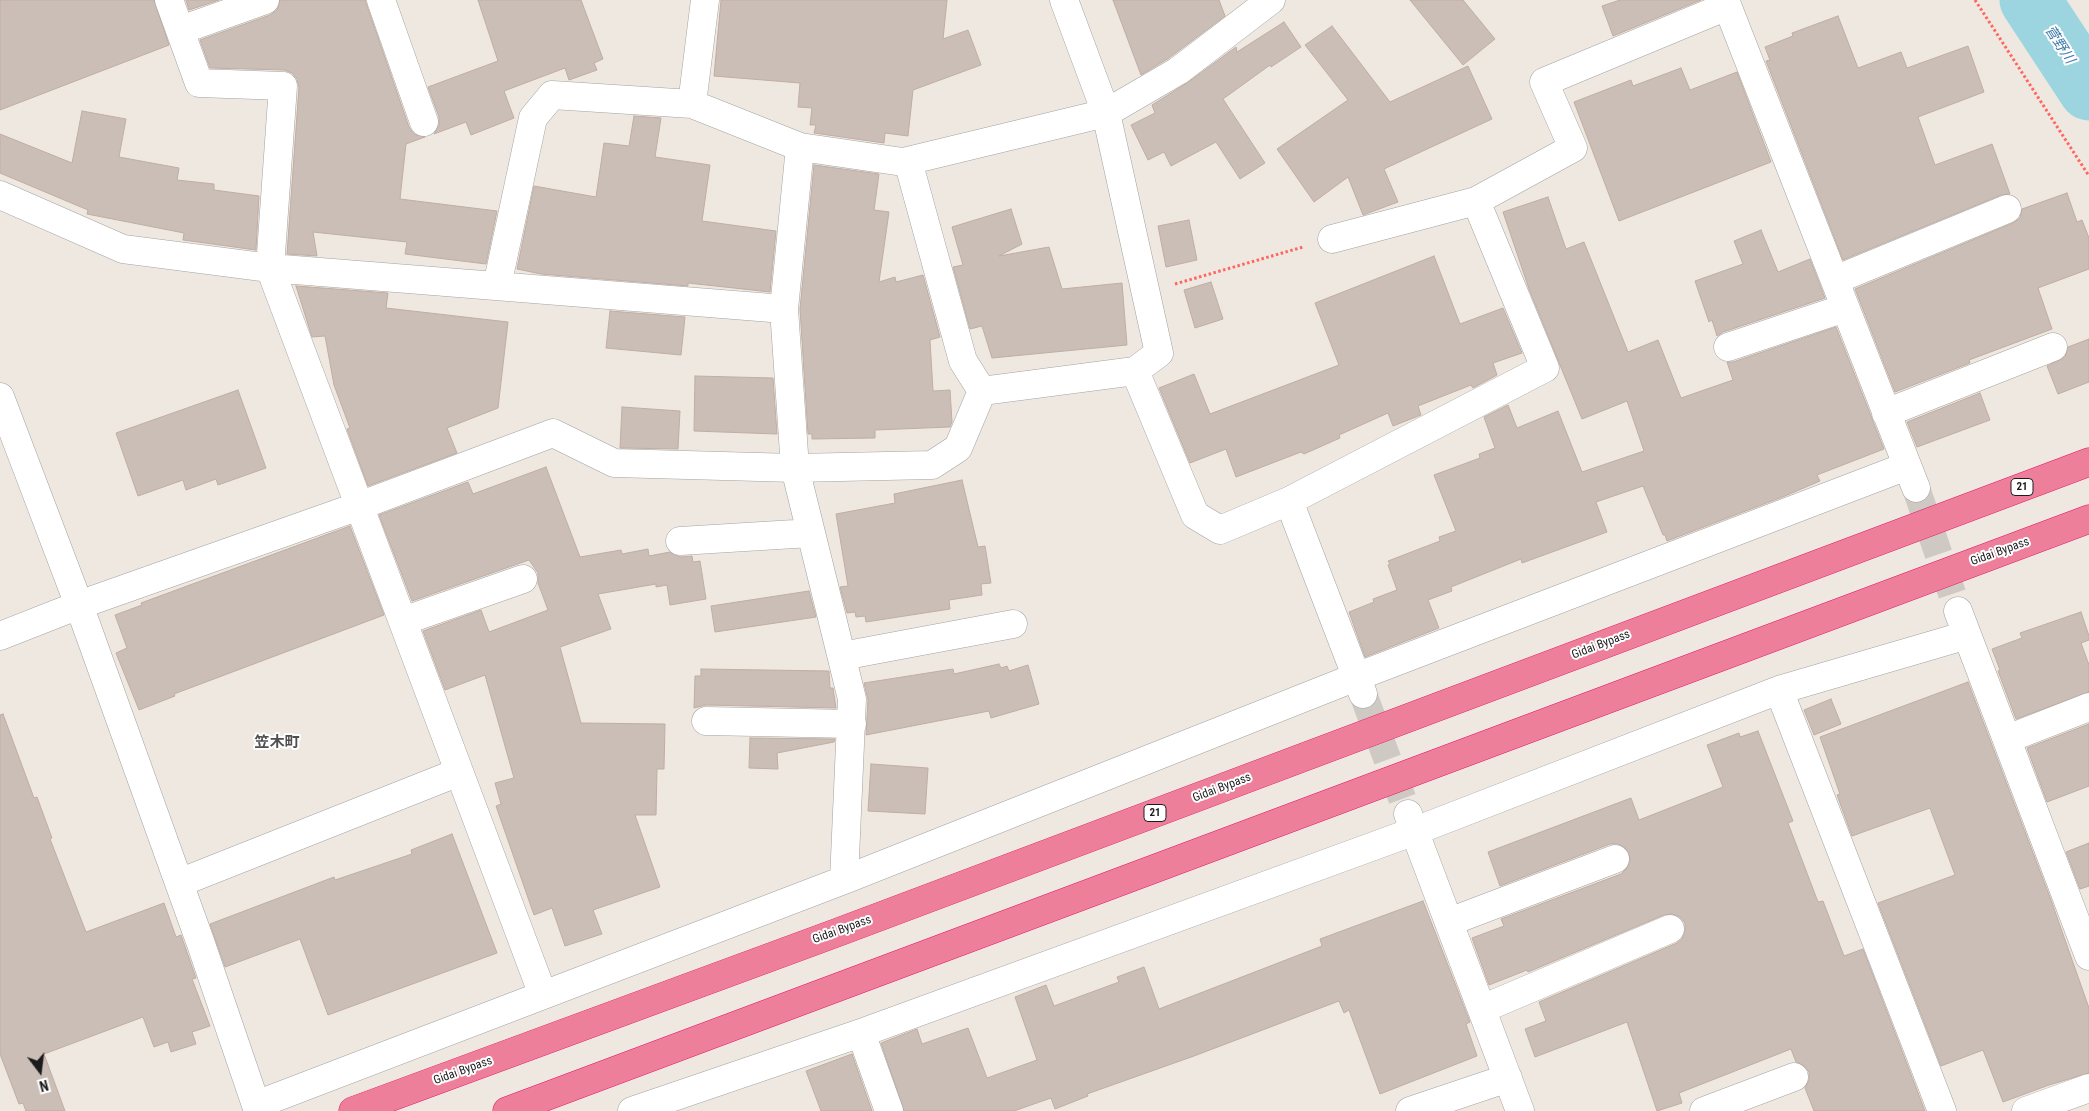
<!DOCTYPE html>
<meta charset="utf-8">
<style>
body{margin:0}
#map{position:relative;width:2089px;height:1111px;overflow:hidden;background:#eee8e0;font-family:"Roboto Condensed",sans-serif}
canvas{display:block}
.north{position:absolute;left:15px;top:1046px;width:50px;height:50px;-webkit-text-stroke:4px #fff;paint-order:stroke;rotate:165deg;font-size:14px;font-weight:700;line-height:20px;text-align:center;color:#1c1c1c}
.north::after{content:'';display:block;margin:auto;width:18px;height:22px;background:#1c1c1c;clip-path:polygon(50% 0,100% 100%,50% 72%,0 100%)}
</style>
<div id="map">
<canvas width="2089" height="1111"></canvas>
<div class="north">N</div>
</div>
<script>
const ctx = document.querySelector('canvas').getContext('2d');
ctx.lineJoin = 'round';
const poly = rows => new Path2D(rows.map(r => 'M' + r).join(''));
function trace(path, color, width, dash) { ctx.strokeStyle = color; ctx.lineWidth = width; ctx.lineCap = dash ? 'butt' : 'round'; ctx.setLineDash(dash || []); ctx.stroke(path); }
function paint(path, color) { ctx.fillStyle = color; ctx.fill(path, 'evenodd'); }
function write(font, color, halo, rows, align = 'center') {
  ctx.font = font + ' "Roboto Condensed","Noto Sans JP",sans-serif'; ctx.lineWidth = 4; ctx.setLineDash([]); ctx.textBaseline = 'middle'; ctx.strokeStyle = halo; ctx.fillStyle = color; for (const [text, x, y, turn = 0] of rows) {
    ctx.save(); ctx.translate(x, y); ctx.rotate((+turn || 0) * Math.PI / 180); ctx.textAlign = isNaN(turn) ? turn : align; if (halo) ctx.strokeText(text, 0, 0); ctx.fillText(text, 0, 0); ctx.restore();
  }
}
const river = poly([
 [2030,0,2089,90]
]);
const building = poly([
 [0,0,154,0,169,45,0,110,0,0],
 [186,0,219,0,189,10,186,0],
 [280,0,365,0,409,127,414,134,425,137,406,144,400,199,497,211,486,264,405,254,407,242,313,232,317,256,287,254,299,87,297,79,292,73,284,70,210,68,200,40,270,15,277,10,280,0],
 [478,0,581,0,603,59,594,63,597,70,569,80,565,68,504,91,514,118,471,135,466,122,434,134,439,125,439,117,428,87,498,61,478,0],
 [721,0,947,0,943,39,968,30,981,65,913,90,908,136,885,133,884,143,814,133,816,125,810,125,812,108,798,107,800,83,714,76,721,0],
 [1113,0,1219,0,1225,16,1169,58,1141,75,1113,0],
 [1410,0,1463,0,1495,39,1463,65,1410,0],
 [1620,0,1701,0,1613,36,1602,6,1620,0],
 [1838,16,1858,68,1901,52,1907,68,1968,46,1984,92,1918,117,1935,165,1992,144,2010,194,2001,195,1843,260,1766,61,1770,60,1765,47,1793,36,1792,33,1838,16],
 [1284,22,1301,47,1271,67,1270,65,1223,99,1265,163,1240,179,1216,142,1171,166,1164,152,1148,160,1131,125,1155,113,1152,105,1187,83,1236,47,1237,52,1284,22],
 [1332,26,1390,102,1468,66,1492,119,1384,169,1398,202,1363,215,1348,177,1314,202,1277,149,1348,100,1305,45,1332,26],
 [1681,68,1690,90,1737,72,1771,162,1619,221,1574,102,1631,80,1633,86,1681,68],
 [82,111,126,119,119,157,179,168,177,180,214,184,214,190,259,196,256,250,183,240,184,233,87,214,88,210,0,173,0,134,72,163,82,111],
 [634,116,661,118,655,157,710,165,702,221,776,231,770,292,688,283,688,286,541,274,517,269,534,186,596,197,604,143,629,146,634,116],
 [814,165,879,174,874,210,889,212,879,282,895,277,896,282,923,275,940,337,930,340,933,391,950,390,952,422,950,427,875,430,875,438,812,439,812,434,808,434,800,309,814,165],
 [2067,193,2077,222,2082,220,2089,238,2089,269,2038,288,2052,329,1969,360,1970,363,1895,392,1855,289,2013,223,2020,218,2022,209,2067,193],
 [1548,197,1566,249,1584,242,1628,352,1658,340,1681,398,1733,380,1727,362,1733,362,1836,327,1884,449,1817,475,1820,481,1785,496,1667,541,1665,535,1663,535,1643,486,1596,502,1607,532,1522,563,1521,559,1451,587,1452,591,1428,600,1439,628,1365,657,1349,612,1374,602,1373,599,1397,590,1388,565,1390,564,1388,561,1440,541,1439,537,1456,531,1434,475,1480,458,1479,454,1495,448,1484,417,1508,405,1517,428,1558,411,1582,472,1644,451,1627,401,1582,419,1529,289,1503,212,1548,197],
 [1011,209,1022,244,999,256,1049,247,1062,289,1122,283,1127,345,992,358,982,326,970,329,953,267,963,265,952,227,1011,209],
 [1189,220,1197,260,1166,267,1158,226,1189,220],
 [1761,230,1778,272,1810,259,1825,298,1723,332,1717,336,1712,320,1709,322,1695,281,1743,264,1734,241,1761,230],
 [1434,256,1460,324,1503,308,1522,353,1493,363,1497,375,1473,388,1471,385,1418,406,1421,415,1393,426,1388,413,1339,435,1340,438,1304,454,1301,452,1236,477,1226,449,1190,463,1159,388,1194,374,1210,414,1339,365,1315,303,1434,256],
 [1211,282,1223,319,1195,328,1184,290,1211,282],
 [296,286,388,293,386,308,508,322,498,408,447,428,457,453,368,486,347,429,350,428,334,385,325,336,312,337,296,286],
 [610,311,685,317,681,355,606,348,610,311],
 [2089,339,2089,382,2058,394,2047,366,2065,357,2068,347,2089,339],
 [695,376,773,378,777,434,694,431,695,376],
 [238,390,266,468,218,485,216,479,186,490,183,480,138,496,116,433,238,390],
 [1980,393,1990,420,1917,447,1907,422,1980,393],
 [622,407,680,411,678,449,620,448,622,407],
 [546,467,580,557,621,550,622,554,648,549,649,556,670,552,680,557,692,556,693,562,700,561,706,599,670,605,667,585,656,587,656,584,598,594,611,629,560,647,581,723,665,724,664,769,657,769,656,815,635,815,660,887,593,910,602,934,565,946,552,908,534,915,496,806,501,804,495,783,514,778,485,675,445,690,423,631,481,610,489,632,548,610,538,583,538,573,529,560,412,601,379,515,468,482,473,494,546,467],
 [962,480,978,547,985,546,991,583,981,584,982,595,949,600,950,609,866,622,865,616,856,617,855,612,847,613,840,587,848,586,836,514,895,503,894,494,962,480],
 [350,526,384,615,174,694,175,696,139,710,116,653,127,648,115,615,142,605,141,603,350,526],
 [809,591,816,617,715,632,711,606,809,591],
 [2081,612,2089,636,2089,640,2081,643,2089,665,2089,692,2016,719,1998,671,2000,670,1992,649,2022,638,2020,633,2081,612],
 [999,664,1001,668,1007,666,1009,671,1028,665,1039,704,991,718,989,711,866,735,868,700,864,683,953,669,954,674,999,664],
 [701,669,829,671,830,688,833,688,836,708,706,705,694,708,695,676,701,676,701,669],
 [1968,682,2051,900,2089,1008,2089,1073,2049,1085,2003,1102,1983,1050,1941,1066,1878,903,1955,875,1930,808,1852,836,1837,795,1840,794,1820,737,1968,682],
 [1831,699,1841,724,1814,735,1804,710,1831,699],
 [3,714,34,798,37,797,52,838,50,839,86,932,164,903,176,937,181,935,196,978,192,979,210,1026,192,1032,196,1044,171,1052,168,1042,154,1047,143,1017,44,1054,65,1111,26,1111,23,1103,19,1104,0,1054,0,715,3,714],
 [2089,724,2089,786,2047,802,2027,748,2089,724],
 [1758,731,1793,821,1788,823,1818,902,1823,901,1844,956,1863,949,1925,1111,1814,1111,1805,1088,1809,1080,1809,1072,1803,1065,1796,1062,1791,1049,1679,1093,1682,1103,1657,1111,1627,1022,1535,1057,1525,1029,1546,1021,1539,1002,1677,943,1682,939,1685,931,1685,923,1680,917,1672,914,1664,915,1528,972,1527,970,1489,985,1472,938,1504,926,1501,919,1621,874,1627,868,1630,861,1629,853,1624,847,1618,844,1610,844,1500,886,1488,852,1631,798,1639,820,1723,787,1707,745,1739,733,1740,737,1758,731],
 [750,738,835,739,834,742,777,753,778,769,749,768,750,738],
 [871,764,928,768,925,814,868,811,871,764],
 [452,834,497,953,328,1015,300,939,225,967,210,924,334,877,335,880,412,854,411,850,452,834],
 [2089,843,2089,886,2080,889,2066,852,2089,843],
 [1423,901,1470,1022,1466,1024,1477,1056,1380,1094,1349,1010,1344,1013,1339,1001,1194,1056,1087,1094,1088,1096,1055,1109,1051,1098,1014,1111,904,1111,881,1043,917,1029,922,1044,968,1028,987,1078,1037,1060,1015,997,1046,985,1054,1006,1119,982,1117,977,1144,967,1159,1009,1322,946,1320,939,1423,901],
 [852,1054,872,1111,821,1111,806,1071,852,1054]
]);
const streetTunnel = poly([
 [1916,488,1958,611],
 [1363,694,1408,814]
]);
const path = poly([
 [1975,0,2089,176],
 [1175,284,1303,247]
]);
const street = poly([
 [169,0,199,83,283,86,270,268,543,995],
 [381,0,424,122],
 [705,0,692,104,800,147,903,162,1106,113,1178,71,1271,0],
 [1064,0,1106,113,1159,353,1135,371,1195,515,1220,530,1289,501,1363,694],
 [1725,0,1916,488],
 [181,30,265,0],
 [908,161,963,361,982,391],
 [0,195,123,249,270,268,784,309],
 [1332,239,1476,201,1573,148,1544,82,1727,6],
 [1835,280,2007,209],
 [497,286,533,118,552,95,692,104],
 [1728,347,1845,308],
 [0,397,79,605,201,944,258,1111],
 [1886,413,2053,347],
 [1289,501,1545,368,1476,201],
 [680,541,811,533],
 [1958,611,2089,956],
 [403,621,523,579],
 [0,636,79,605,359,506,553,433,614,463,795,468,932,465,958,448,982,391,1135,371],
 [842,656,1013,624],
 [1779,690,1942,1111],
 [706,721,852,724],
 [2007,739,2089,707],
 [1408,814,1520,1111],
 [844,880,1356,677,1907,466],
 [179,883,459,772],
 [1449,922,1615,859],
 [1482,1009,1670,929],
 [861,1033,889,1111],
 [256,1105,844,880,852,699,795,468,784,309,800,147],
 [632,1111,861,1033,1415,831,1779,690,1967,635],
 [1410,1111,1508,1078],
 [1704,1111,1794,1077],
 [2026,1111,2089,1088]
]);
const highway = poly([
 [353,1111,836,933,2089,462],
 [507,1111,2089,519]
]);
const shields = [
 [2022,487,22],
 [1155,813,22]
];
const shieldNames = [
 ["21",2022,487],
 ["21",1155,813]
];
const streetNames = [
 ["Gidai Bypass",2000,552,-20],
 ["Gidai Bypass",1601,645,-21],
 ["Gidai Bypass",1222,788,-21],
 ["Gidai Bypass",842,930,-20],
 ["Gidai Bypass",463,1071,-20]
];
const waterNames = [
 ["菅野川",2059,45,57]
];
const quarterNames = [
 ["笠木町",277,743]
];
trace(river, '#9cd5e0', 61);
paint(building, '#cabeb6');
trace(building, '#c1ada1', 1);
trace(streetTunnel, '#cec9c3', 28, [28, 14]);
trace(street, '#a3a3a3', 29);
trace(highway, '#e51469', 29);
trace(path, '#ff6660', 3, [2.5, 2.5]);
trace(street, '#fff', 28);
trace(highway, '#ee7f9b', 28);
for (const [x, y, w] of shields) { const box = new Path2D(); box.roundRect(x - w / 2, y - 8.5, w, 17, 4); ctx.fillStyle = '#fff'; ctx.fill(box); trace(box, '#1c1c1c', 1); }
write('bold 11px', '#1c1c1c', null, shieldNames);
write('12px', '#1c1c1c', '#fff', streetNames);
write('italic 14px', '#3e7bab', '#fff', waterNames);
write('bold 15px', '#4f4f4f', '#fff', quarterNames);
</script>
